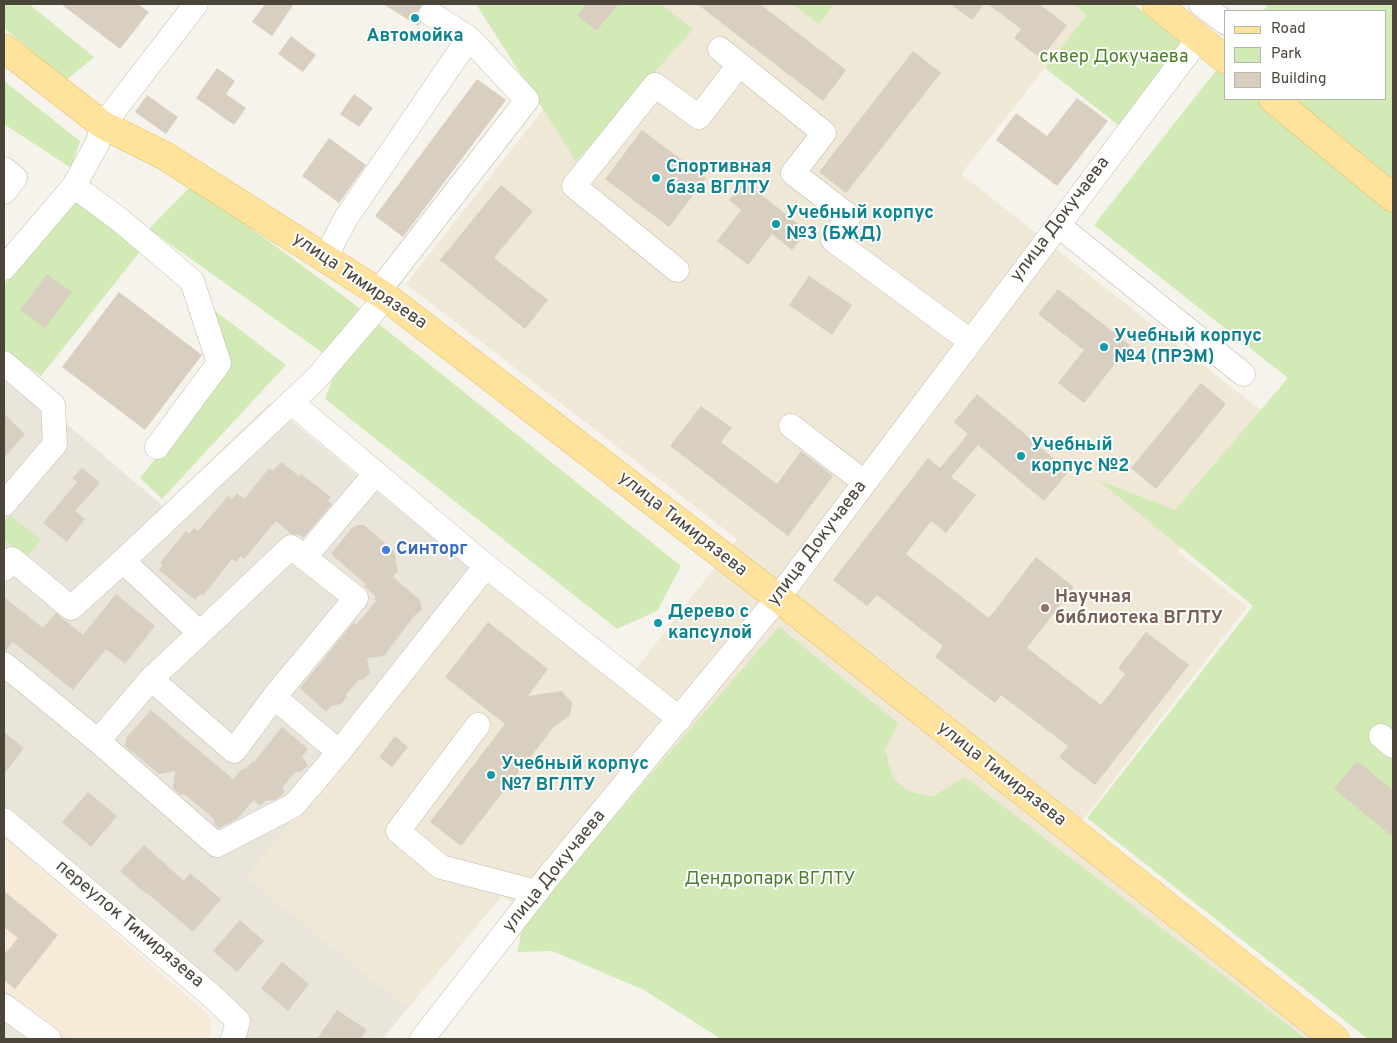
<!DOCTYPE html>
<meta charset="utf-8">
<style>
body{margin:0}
#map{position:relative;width:1397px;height:1043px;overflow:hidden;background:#f6f3ec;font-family:Overpass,sans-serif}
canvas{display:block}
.frame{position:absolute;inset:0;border:5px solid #4b4439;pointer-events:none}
.legend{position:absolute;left:1224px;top:10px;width:162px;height:90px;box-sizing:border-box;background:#fff;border:1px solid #b7b4b0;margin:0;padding:6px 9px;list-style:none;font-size:15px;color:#4b4439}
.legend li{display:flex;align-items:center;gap:10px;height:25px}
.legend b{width:25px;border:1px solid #b7b4b0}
</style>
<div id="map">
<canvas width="1397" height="1043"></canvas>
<div class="frame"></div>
<ul class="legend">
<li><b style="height:6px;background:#ffe39c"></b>Road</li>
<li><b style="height:14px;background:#d2eab5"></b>Park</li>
<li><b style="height:14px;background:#d8cfc1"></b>Building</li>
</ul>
</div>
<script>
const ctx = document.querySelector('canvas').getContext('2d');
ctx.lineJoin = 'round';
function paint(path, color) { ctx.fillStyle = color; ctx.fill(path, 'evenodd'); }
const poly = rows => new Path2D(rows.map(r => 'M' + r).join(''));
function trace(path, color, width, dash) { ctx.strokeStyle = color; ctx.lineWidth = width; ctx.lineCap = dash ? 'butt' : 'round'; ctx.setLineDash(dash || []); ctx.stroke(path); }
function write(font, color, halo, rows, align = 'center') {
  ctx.font = font + ' Overpass,sans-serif'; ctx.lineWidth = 4; ctx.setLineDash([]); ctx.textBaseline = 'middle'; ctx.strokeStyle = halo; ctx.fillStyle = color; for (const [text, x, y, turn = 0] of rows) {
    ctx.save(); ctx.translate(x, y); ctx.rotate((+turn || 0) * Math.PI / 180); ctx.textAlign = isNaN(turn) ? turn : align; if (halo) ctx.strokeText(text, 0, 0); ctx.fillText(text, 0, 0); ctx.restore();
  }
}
const residential = poly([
 [4,371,163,506,270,403,483,579,247,878,408,1008,382,1039,238,1039,250,1019,4,808],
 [4,991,12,995,67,1039,4,1039]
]);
const commercial = poly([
 [4,836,211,1017,211,1039,67,1039,12,995,4,991]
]);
const education = poly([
 [626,4,1072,4,1087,15,961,174,1278,424,1178,552,1247,607,1065,843,1318,1039,736,1039,502,896,408,1008,246,878,483,579,621,688,737,539,406,284]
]);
const green = poly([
 [4,4,29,4,94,57,66,80,4,28],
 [476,4,661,4,693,29,576,161],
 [792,4,834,4,819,24],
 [1072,4,1133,4,1186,43,1121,127,1045,68,1087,15],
 [1269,4,1393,4,1393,1039,1368,1039,1087,818,1253,606,1098,480,1175,510,1288,378,1094,225,1226,58,1226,99,1386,99,1386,11,1263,11],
 [4,81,80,141,71,168,4,124],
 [192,185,349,300,681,566,657,611,617,629,325,399,338,364,149,229],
 [76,198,142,249,41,376,4,349,4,285],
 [205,303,286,365,162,499,140,478,224,371],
 [10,515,41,540,26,558,4,540,4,523],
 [779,627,898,723,885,750,893,778,908,791,932,797,965,777,1306,1039,721,1039,644,990,552,951,518,952,522,923]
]);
const building = poly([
 [61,4,138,4,149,12,120,49],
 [265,4,294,4,272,36,252,22],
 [383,4,422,4,417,13,421,23,418,26],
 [587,4,619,4,596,31,577,15],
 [697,4,760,4,846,70,823,101],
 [950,4,984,4,972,20],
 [988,4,1039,4,1067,25,1041,59,1014,38,1021,29],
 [291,36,316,55,303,72,278,54],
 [913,51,941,73,846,193,819,172],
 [217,68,235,81,226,94,246,108,234,125,196,98],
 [477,79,506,100,403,237,375,216],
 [354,94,373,108,359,127,340,114],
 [147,95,178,117,166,134,135,112],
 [1077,98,1108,121,1057,186,996,140,1016,113,1047,136],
 [642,130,706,178,669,227,605,179],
 [329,138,366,165,339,203,302,176],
 [744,181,807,231,792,250,772,234,748,265,717,241,741,210,729,200],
 [501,185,533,211,494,258,548,300,525,329,440,260],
 [47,274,72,292,45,328,20,310],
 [809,276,852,305,832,335,789,305],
 [1058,289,1130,345,1084,403,1058,383,1084,350,1038,314],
 [119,292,202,355,145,430,62,367],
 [1201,383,1226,404,1156,489,1131,468],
 [977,394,1069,471,1044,501,978,445,951,477,976,495,946,533,931,521,906,554,989,618,1036,557,1074,587,1027,648,1101,705,1125,674,1118,668,1146,632,1189,665,1095,785,1059,757,1068,746,1001,695,995,703,935,657,943,646,877,595,867,606,833,580,928,458,940,468,968,434,954,422],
 [701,406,732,428,721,442,777,484,801,451,833,476,788,536,670,446],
 [4,414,25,434,4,458],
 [281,462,299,476,301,474,331,497,328,501,332,504,303,538,299,534,298,535,291,534,276,521,244,559,241,556,236,562,232,559,203,596,200,594,195,600,159,570,163,565,160,563,186,531,189,534,194,528,198,531,228,496,232,499,237,493,244,499,269,468,273,471],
 [82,468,100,483,75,511,85,519,67,542,43,523,77,482,72,478],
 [358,525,364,525,394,551,398,571,393,577,420,600,422,610,414,616,384,656,367,658,370,673,364,679,359,680,346,694,347,697,341,704,331,706,326,712,300,688,354,622,356,625,376,601,374,599,376,597,364,586,366,584,331,554,352,528],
 [116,594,155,626,125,664,106,649,73,690,13,642,6,650,4,651,4,597,43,628,56,613,83,635],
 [488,622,548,669,528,696,561,691,572,702,570,715,553,728,461,846,430,822,505,724,445,677],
 [151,710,233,779,242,769,246,768,253,761,254,762,282,727,308,749,302,757,308,765,301,772,295,772,283,787,284,792,280,797,275,800,265,801,260,806,254,800,237,819,219,828,215,825,214,819,184,794,180,795,173,788,175,771,159,774,125,746,126,738],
 [4,732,24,748,4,774],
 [395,736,408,747,392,767,379,757],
 [1357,761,1393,790,1393,837,1334,789],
 [88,792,117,816,91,847,62,822],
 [144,845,184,881,190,873,221,899,193,932,147,893,146,894,120,871],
 [4,891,58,935,15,989,4,980,4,955,18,938,4,927],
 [240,920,264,941,237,972,213,951],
 [282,962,309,984,288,1011,261,988],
 [337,1010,367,1030,360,1039,317,1039]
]);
const minor = poly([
 [1201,4,1226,23],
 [720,49,824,133,793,173,849,216,833,240,970,341],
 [4,169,15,178,4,192],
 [74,186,120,220,192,281,219,363,157,447],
 [1058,225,1243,374],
 [325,258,346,218,469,38,431,14],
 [4,268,74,186,97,144,103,125,196,4],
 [677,270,574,186,655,85,699,117,739,65],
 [378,292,527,100,469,38],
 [4,363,53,405,55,444,4,504],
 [291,402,486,566,680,719],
 [791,426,864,482],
 [304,558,376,473],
 [123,561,200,633,291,547,356,598,274,697,339,752,486,566],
 [4,569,12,559,71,608,123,561,316,379,386,297],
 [4,664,98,741,151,679,200,633],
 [151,679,234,751,274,697],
 [478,725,398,831,441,867,537,892],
 [1381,736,1393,746],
 [98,741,217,845,294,805,339,752],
 [4,820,213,997,238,1021,233,1039],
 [4,1006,49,1039],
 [422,1039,549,876,778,598,1199,38]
]);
const major = poly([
 [1156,4,1226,60],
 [4,48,103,125,165,156,386,297,778,598,1335,1039],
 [1273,99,1393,198]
]);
const markers = [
 [415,18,5,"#0f9aa8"],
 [656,178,5,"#0f9aa8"],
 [776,224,5,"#0f9aa8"],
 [1104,347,5,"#0f9aa8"],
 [1021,456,5,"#0f9aa8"],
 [386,550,5,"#3f7fe0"],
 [1045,608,5,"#8d6e63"],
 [658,623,5,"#0f9aa8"],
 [491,775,5,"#0f9aa8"]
];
const cultureNames = [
 ["Автомойка",415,37,"center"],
 ["Спортивная",666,168],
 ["база ВГЛТУ",666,189],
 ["Учебный корпус",786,214],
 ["№3 (БЖД)",786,235],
 ["Учебный корпус",1114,337],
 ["№4 (ПРЭМ)",1114,358],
 ["Учебный",1031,446],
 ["корпус №2",1031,467],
 ["Дерево с",668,613],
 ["капсулой",668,634],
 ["Учебный корпус",501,765],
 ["№7 ВГЛТУ",501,786]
];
const parkNames = [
 ["сквер Докучаева",1114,58],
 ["Дендропарк ВГЛТУ",770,880]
];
const streetNames = [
 ["улица Докучаева",1061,220,-53],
 ["улица Тимирязева",359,282,34],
 ["улица Тимирязева",682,525,38],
 ["улица Докучаева",818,544,-53],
 ["улица Тимирязева",1001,775,38],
 ["улица Докучаева",555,872,-51],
 ["переулок Тимирязева",129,925,40]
];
const shopNames = [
 ["Синторг",396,550]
];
const educationNames = [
 ["Научная",1055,598],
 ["библиотека ВГЛТУ",1055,619]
];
paint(residential, '#eae5da');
paint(commercial, '#f7ead8');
paint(education, '#efe8d6');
paint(green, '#d2eab5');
paint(building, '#d8cfc1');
trace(minor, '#c2bbae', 25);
trace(major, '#e6c16a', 29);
trace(minor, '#fff', 24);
trace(major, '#ffe39c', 28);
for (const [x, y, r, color] of markers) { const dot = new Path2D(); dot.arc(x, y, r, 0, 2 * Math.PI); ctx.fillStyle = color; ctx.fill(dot); trace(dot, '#fff', 2); }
write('bold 18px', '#0d838f', '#fff', cultureNames, 'left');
write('18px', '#4a7f2a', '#fff', parkNames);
write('18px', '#4b4439', '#fff', streetNames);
write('bold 18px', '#366cbe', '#fff', shopNames, 'left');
write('bold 18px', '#785e54', '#fff', educationNames, 'left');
</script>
